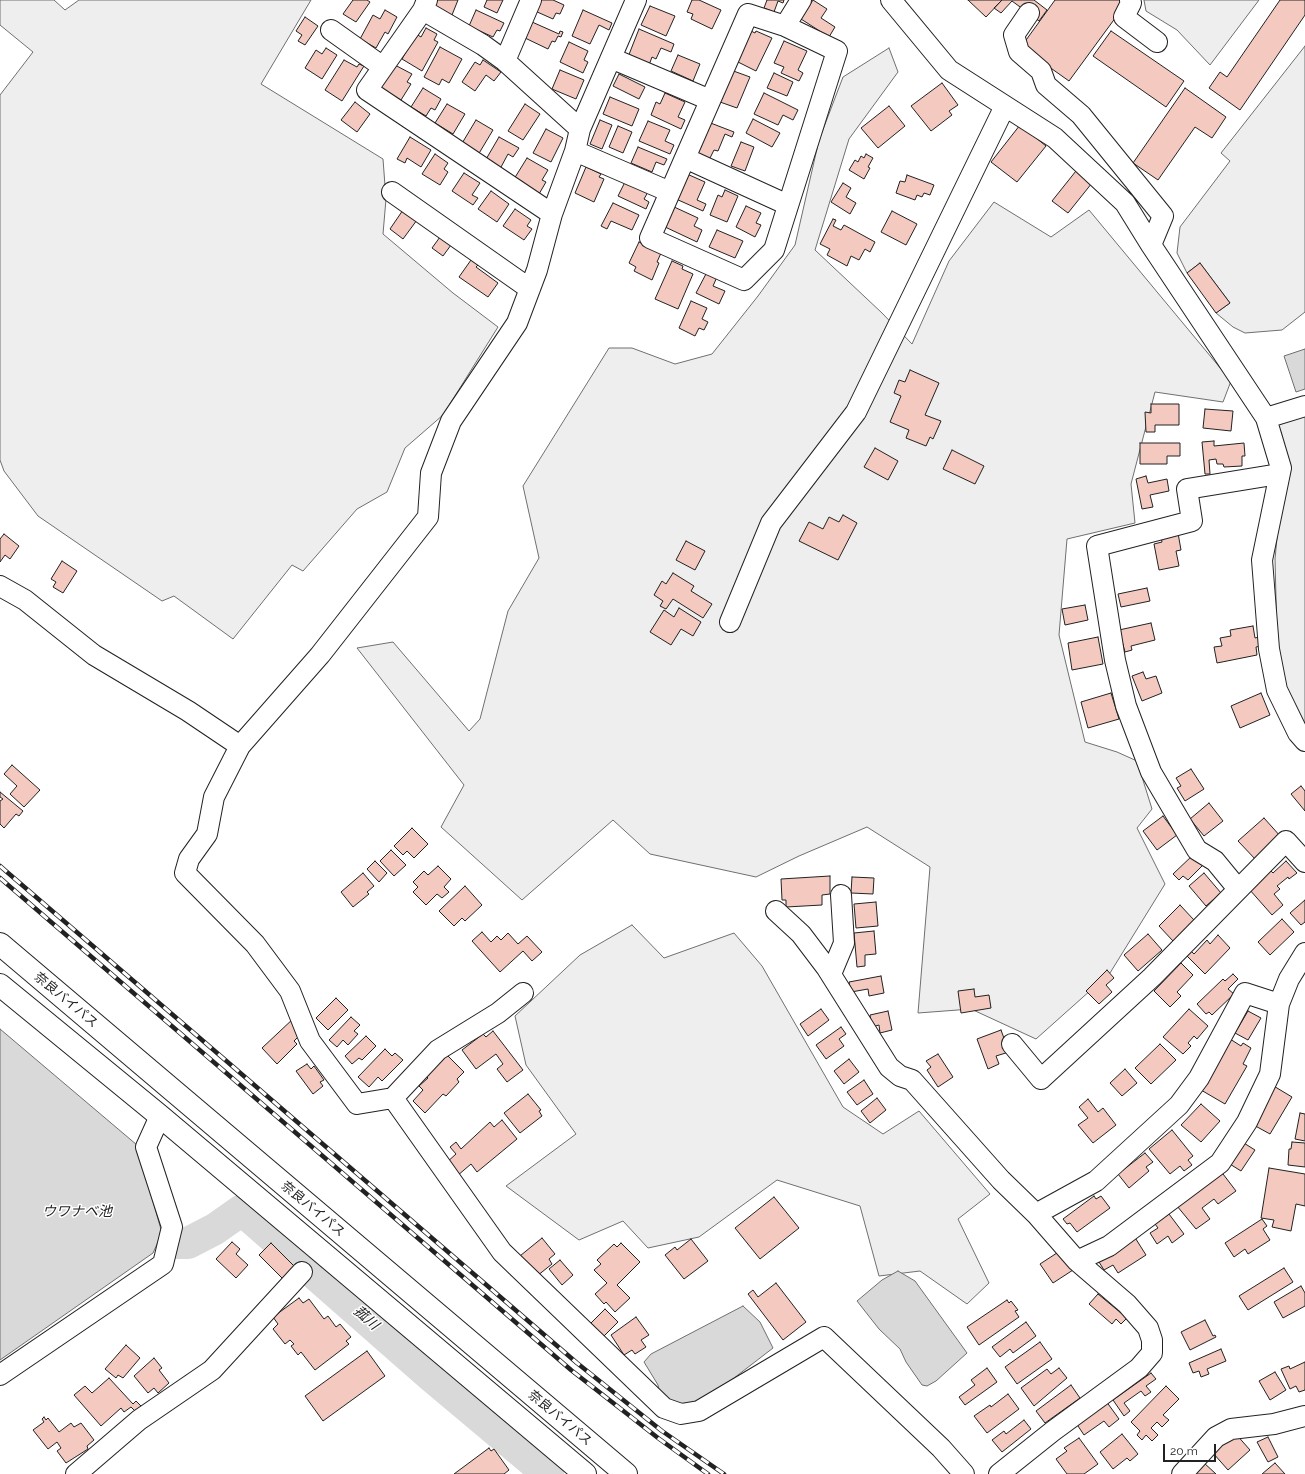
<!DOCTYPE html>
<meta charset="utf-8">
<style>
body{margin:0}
#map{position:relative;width:1305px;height:1474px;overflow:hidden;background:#fff;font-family:Raleway,sans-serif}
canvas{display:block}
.scale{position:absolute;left:1163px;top:1444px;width:53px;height:18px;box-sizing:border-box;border:2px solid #222;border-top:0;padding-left:5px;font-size:12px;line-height:14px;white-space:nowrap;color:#222;-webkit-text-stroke:3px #fff;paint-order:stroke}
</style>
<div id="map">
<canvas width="1305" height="1474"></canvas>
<div class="scale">20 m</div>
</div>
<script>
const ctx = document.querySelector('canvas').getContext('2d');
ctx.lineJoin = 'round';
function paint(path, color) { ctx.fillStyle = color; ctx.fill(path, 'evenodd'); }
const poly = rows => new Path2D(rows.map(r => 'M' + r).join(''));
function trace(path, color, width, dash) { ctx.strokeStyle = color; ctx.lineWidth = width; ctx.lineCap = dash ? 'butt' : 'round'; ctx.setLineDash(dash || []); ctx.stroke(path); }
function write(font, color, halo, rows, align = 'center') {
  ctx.font = font + ' Raleway,"Noto Sans JP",sans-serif'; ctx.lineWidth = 3; ctx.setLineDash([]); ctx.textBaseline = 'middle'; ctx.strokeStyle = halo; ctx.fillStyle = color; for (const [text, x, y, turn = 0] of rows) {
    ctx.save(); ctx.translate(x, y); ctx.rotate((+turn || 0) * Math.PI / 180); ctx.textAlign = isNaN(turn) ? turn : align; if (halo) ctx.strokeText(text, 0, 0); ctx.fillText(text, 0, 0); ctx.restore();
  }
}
const green = poly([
 [0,0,54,0,65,10,79,0,311,0,261,84,383,159,386,199,383,234,453,293,498,327,443,415,405,448,387,492,357,509,303,571,292,565,233,639,174,596,162,601,38,516,4,471,0,460,0,95,33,52,0,25,0,0],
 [1144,0,1259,0,1210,65,1177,30,1146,11,1144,0],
 [1305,46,1305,312,1282,330,1245,333,1233,327,1216,313,1230,303,1200,263,1187,273,1177,253,1180,227,1230,161,1221,153,1305,46],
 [889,48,898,72,849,139,815,250,882,313,912,344,949,261,994,202,1051,237,1089,210,1231,381,1223,402,1155,392,1131,484,1135,523,1067,539,1059,635,1085,742,1117,752,1137,761,1152,809,1137,828,1165,884,1110,973,1036,1039,971,1009,918,1013,930,867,867,827,799,856,756,877,650,854,613,820,522,900,441,827,464,785,357,648,393,642,469,731,480,719,508,611,539,558,523,486,609,348,632,348,675,364,712,354,758,296,795,245,819,140,843,77,889,48],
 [1305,410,1305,725,1286,692,1277,638,1275,559,1283,473,1284,445,1281,432,1276,426,1282,419,1305,410],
 [632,925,664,958,734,933,762,966,843,1107,883,1134,919,1111,990,1194,958,1219,989,1283,967,1304,920,1271,879,1276,860,1206,777,1180,699,1237,648,1248,623,1221,579,1240,506,1186,576,1134,526,1065,515,1016,580,955,632,925]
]);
const water = poly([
 [1305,349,1305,389,1296,392,1284,356,1305,349],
 [0,1029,137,1145,162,1233,153,1253,0,1360,0,1029],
 [898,1271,915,1281,967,1353,936,1381,927,1386,922,1385,906,1362,900,1349,879,1329,857,1301,882,1280,898,1271],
 [743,1306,760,1322,773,1348,712,1395,679,1408,660,1395,658,1385,644,1362,651,1354,743,1306]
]);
const river = poly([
 [175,1243,188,1243,215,1229,242,1210,430,1375,548,1474]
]);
const building = poly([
 [353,0,367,0,370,2,356,22,343,14,353,0],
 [435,0,458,0,452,15,432,7,435,0],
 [487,0,503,0,497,13,484,7,487,0],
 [540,0,553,0,564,5,560,14,556,13,553,19,535,11,540,0],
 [692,0,699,0,721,10,712,29,691,19,693,14,687,12,692,0],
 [767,0,784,0,783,3,778,1,774,12,764,8,767,0],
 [813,0,827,9,821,18,835,27,829,37,801,19,813,0],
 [968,0,1002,0,986,17,968,0],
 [1002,0,1034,0,1047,10,1039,21,1012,1,1001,13,994,8,1002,0],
 [1055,0,1124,0,1127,2,1069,81,1021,47,1055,0],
 [1280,0,1305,0,1305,15,1240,110,1209,88,1220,72,1227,77,1280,0],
 [650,6,675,16,666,36,641,25,650,6],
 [385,10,397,17,388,34,385,32,376,48,360,39,373,15,380,19,385,10],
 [476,10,504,23,500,31,497,30,493,37,469,26,476,10],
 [583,10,612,23,609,30,599,25,590,44,572,36,583,10],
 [305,17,318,26,305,45,298,41,302,35,296,31,305,17],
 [532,22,559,34,560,31,563,32,561,37,558,36,555,42,552,41,548,49,525,38,532,22],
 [426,28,437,34,434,40,438,42,422,71,402,59,416,34,421,37,426,28],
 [639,29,674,44,671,52,661,48,656,59,652,57,649,65,628,57,639,29],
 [747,29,755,33,756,31,772,38,756,71,732,59,747,29],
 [1111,31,1184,81,1166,107,1093,56,1111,31],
 [784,41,807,51,798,70,803,73,799,81,781,73,784,67,774,63,784,41],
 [569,42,588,51,584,60,588,62,583,73,560,62,569,42],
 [440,47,462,59,449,83,442,79,439,85,424,77,440,47],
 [326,48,337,55,322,79,305,68,316,50,322,54,326,48],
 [678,55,700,64,693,81,671,71,678,55],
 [344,60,357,67,359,64,364,66,342,101,325,90,344,60],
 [483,60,501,72,494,81,486,75,475,91,462,82,475,62,480,65,483,60],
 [393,64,412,74,407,82,411,84,401,100,379,87,393,64],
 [728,69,750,77,737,108,720,102,728,69],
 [560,70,584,80,576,99,552,89,560,70],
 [774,73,793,82,787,96,767,88,774,73],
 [619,74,645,87,639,99,613,86,619,74],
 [942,83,958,105,949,111,952,115,931,131,911,106,942,83],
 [423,88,441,99,435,110,431,108,426,116,411,107,423,88],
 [1185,88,1226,117,1212,138,1195,127,1158,180,1133,163,1185,88],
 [665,93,685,102,678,117,685,120,681,129,651,115,656,102,660,104,665,93],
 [764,93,798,110,793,120,783,115,778,125,754,114,764,93],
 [610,97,639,109,632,126,603,114,610,97],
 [355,102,370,114,357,132,341,120,355,102],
 [447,104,465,114,453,134,435,123,447,104],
 [525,104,540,114,523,140,508,131,525,104],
 [889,106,905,126,878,148,861,128,889,106],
 [753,119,780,133,772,147,746,133,753,119],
 [476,120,493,130,478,155,461,145,476,120],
 [600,120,612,125,602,149,590,144,600,120],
 [648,121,670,130,665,141,674,145,670,154,639,141,648,121],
 [708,122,734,132,732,137,725,134,718,151,714,150,709,160,695,154,708,122],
 [1020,125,1046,146,1017,182,991,162,1020,125],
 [618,126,632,132,623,153,609,147,618,126],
 [546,129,563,138,551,162,533,153,546,129],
 [410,137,431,150,421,167,407,158,405,163,397,159,410,137],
 [499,137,519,148,513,157,508,154,500,169,485,161,499,137],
 [741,142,754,147,745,171,731,166,741,142],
 [638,147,667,159,664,165,656,162,652,172,631,163,638,147],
 [435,154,448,163,444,169,448,172,440,185,422,174,435,154],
 [866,154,873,158,868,167,870,168,864,179,849,170,855,160,858,162,861,156,864,158,866,154],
 [527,158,548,170,542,180,546,182,539,194,514,179,527,158],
 [586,167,601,174,599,177,604,179,594,202,575,193,586,167],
 [1076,171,1092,183,1068,213,1052,201,1076,171],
 [464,173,480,183,472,195,478,198,473,205,452,191,464,173],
 [687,174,705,182,697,200,706,204,703,211,676,199,687,174],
 [907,175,934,185,930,195,924,193,922,197,917,195,915,200,896,193,900,181,905,182,907,175],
 [625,182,648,192,644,199,649,202,646,209,618,196,625,182],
 [843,183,851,188,846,197,856,203,850,214,831,202,843,183],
 [725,190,738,196,727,222,710,215,718,195,722,197,725,190],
 [491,191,509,204,497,222,478,209,491,191],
 [613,203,639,215,632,230,611,221,607,229,601,226,613,203],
 [672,206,698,218,694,226,702,230,697,242,663,226,672,206],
 [746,206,761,213,756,223,761,225,755,237,736,227,746,206],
 [515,209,531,220,527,226,532,229,524,240,503,226,515,209],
 [403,210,417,220,403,239,390,229,403,210],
 [892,211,917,224,906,245,881,232,892,211],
 [833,219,836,220,833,226,841,230,844,225,875,242,870,252,865,249,859,260,851,256,847,266,827,255,830,249,820,244,833,219],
 [717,230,743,241,735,258,709,247,717,230],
 [440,237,451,245,443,256,432,248,440,237],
 [639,242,661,253,657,262,659,263,652,280,634,271,636,267,629,263,639,242],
 [471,260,478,265,476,267,498,283,488,297,459,277,471,260],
 [672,261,683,266,682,269,693,274,678,309,655,299,672,261],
 [1200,263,1230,303,1216,313,1187,273,1200,263],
 [707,272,717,277,713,286,725,291,719,304,696,293,707,272],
 [691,301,707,308,702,319,708,322,704,330,699,328,695,336,679,328,691,301],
 [910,370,939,383,925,415,941,421,933,439,930,437,926,446,906,438,909,430,890,422,901,396,894,393,899,380,905,382,910,370],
 [1151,404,1179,404,1179,425,1155,425,1155,432,1146,432,1145,412,1151,413,1151,404],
 [1205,409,1233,411,1231,431,1203,428,1205,409],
 [1214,441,1214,446,1244,443,1245,456,1242,456,1242,466,1224,467,1223,464,1217,464,1216,459,1209,460,1210,474,1205,474,1202,442,1214,441],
 [1140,443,1180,443,1180,456,1167,456,1167,464,1140,464,1140,443],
 [875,448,898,461,888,480,864,467,875,448],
 [952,450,984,466,975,484,943,469,952,450],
 [1146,476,1148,483,1167,479,1169,491,1150,495,1153,507,1142,509,1136,479,1146,476],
 [843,515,857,523,838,560,799,541,809,522,823,529,829,517,839,522,843,515],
 [1178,533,1181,550,1176,551,1179,566,1159,570,1154,544,1162,542,1161,537,1178,533],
 [4,534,19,546,10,559,5,555,0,562,0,539,4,534],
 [686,541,705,551,695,570,676,560,686,541],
 [62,561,77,571,63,593,53,587,56,582,51,579,62,561],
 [673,573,694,586,691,591,712,604,703,618,673,599,666,609,660,606,663,601,654,595,662,581,666,584,673,573],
 [1147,588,1150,601,1121,607,1118,594,1147,588],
 [1085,605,1088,620,1065,625,1062,609,1085,605],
 [679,608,701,622,693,636,681,629,671,645,650,632,664,610,674,617,679,608],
 [1151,623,1155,640,1131,646,1132,650,1125,652,1119,630,1151,623],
 [1253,626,1255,638,1259,637,1261,646,1256,647,1257,655,1217,663,1214,647,1222,646,1220,638,1231,636,1230,630,1253,626],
 [1098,637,1103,664,1072,670,1068,643,1098,637],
 [1143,672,1146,679,1156,676,1162,693,1142,701,1132,676,1143,672],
 [1111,693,1119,719,1088,728,1081,702,1111,693],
 [1261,693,1270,715,1240,728,1231,706,1261,693],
 [12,765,40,790,24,807,10,794,17,786,4,774,12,765],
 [1191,769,1204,789,1185,801,1177,788,1181,786,1176,778,1191,769],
 [1301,786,1305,791,1305,811,1291,794,1301,786],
 [0,792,23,811,19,816,16,814,4,828,0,824,0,801,3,799,0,797,0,792],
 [1209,803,1223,821,1204,836,1190,819,1209,803],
 [1163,816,1177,835,1157,850,1143,831,1163,816],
 [1264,818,1281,837,1256,860,1238,841,1264,818],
 [412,828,428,844,414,858,407,851,403,855,394,846,412,828],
 [391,850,406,865,394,876,380,861,391,850],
 [1193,855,1203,865,1188,880,1183,876,1179,880,1173,874,1193,855],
 [375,861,387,873,379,882,367,869,375,861],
 [1286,861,1297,873,1289,879,1288,877,1277,886,1280,889,1274,894,1283,905,1272,915,1249,889,1270,870,1273,873,1286,861],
 [438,866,451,879,444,887,449,892,442,898,437,894,426,905,413,892,418,887,413,882,424,871,428,875,438,866],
 [363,873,374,886,367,892,369,894,353,907,341,892,363,873],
 [1204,873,1221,893,1206,906,1189,886,1204,873],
 [830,876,830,894,822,895,822,905,786,907,786,900,782,900,781,879,830,876],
 [852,877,874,878,873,894,851,893,852,877],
 [465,886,482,905,465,921,462,918,454,926,439,911,465,886],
 [1305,900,1305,922,1301,925,1290,913,1305,900],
 [876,902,878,926,856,928,854,904,876,902],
 [1180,905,1194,920,1173,941,1159,926,1180,905],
 [1282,919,1294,932,1270,955,1258,942,1282,919],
 [874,931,876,954,865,955,865,966,857,967,854,933,874,931],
 [482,932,491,942,497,936,501,940,508,933,518,944,527,936,542,952,532,961,523,951,500,972,472,941,482,932],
 [1148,934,1162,950,1138,971,1124,955,1148,934],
 [1218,935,1230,948,1205,974,1185,954,1190,950,1194,954,1207,940,1210,944,1218,935],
 [1181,963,1193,975,1177,992,1181,996,1170,1007,1154,991,1181,963],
 [1107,970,1114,978,1106,985,1112,992,1099,1004,1086,991,1107,970],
 [1233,974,1238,979,1228,989,1234,994,1212,1015,1209,1012,1206,1014,1197,1004,1223,979,1225,981,1233,974],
 [881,976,884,993,869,996,868,989,851,992,849,982,881,976],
 [974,989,975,997,989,995,991,1008,961,1013,958,991,974,989],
 [336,998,348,1010,328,1030,316,1018,336,998],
 [821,1009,829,1020,808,1036,800,1024,821,1009],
 [1189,1009,1208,1026,1197,1039,1194,1036,1188,1043,1191,1046,1183,1054,1163,1037,1189,1009],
 [888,1011,892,1030,880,1033,879,1025,872,1027,870,1015,888,1011],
 [1248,1011,1261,1018,1248,1040,1235,1033,1248,1011],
 [351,1017,360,1025,354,1031,358,1034,348,1045,343,1040,337,1047,329,1040,351,1017],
 [294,1018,299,1024,294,1029,300,1035,294,1041,297,1044,277,1064,262,1048,294,1018],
 [841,1027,846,1034,839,1039,844,1046,826,1059,816,1045,841,1027],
 [1001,1030,1009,1052,996,1056,999,1064,988,1069,977,1039,1001,1030],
 [493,1031,523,1070,507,1082,497,1069,503,1064,496,1054,476,1069,462,1050,483,1034,486,1037,493,1031],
 [366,1036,376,1046,362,1060,359,1058,352,1064,345,1056,366,1036],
 [1230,1039,1241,1046,1243,1043,1251,1048,1243,1064,1247,1066,1225,1104,1201,1090,1230,1039],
 [1160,1044,1176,1060,1151,1084,1135,1068,1160,1044],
 [385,1049,392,1056,395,1053,403,1060,382,1081,378,1077,369,1087,358,1077,385,1049],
 [445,1053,464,1072,457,1079,459,1082,446,1096,443,1094,425,1113,413,1101,423,1090,419,1086,428,1078,424,1074,445,1053],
 [938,1054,953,1077,938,1087,927,1070,931,1067,926,1061,938,1054],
 [849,1059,859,1072,844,1084,834,1071,849,1059],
 [307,1064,311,1069,314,1066,324,1080,320,1082,323,1086,313,1094,296,1071,307,1064],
 [1125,1069,1137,1083,1122,1096,1110,1083,1125,1069],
 [864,1080,873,1094,857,1105,847,1092,864,1080],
 [1272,1085,1292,1097,1270,1134,1250,1123,1272,1085],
 [528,1094,541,1110,539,1111,542,1116,520,1133,504,1113,528,1094],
 [877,1098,886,1110,870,1123,861,1111,877,1098],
 [1088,1099,1098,1112,1103,1108,1116,1125,1093,1143,1078,1125,1088,1118,1079,1107,1088,1099],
 [1201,1104,1220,1121,1201,1142,1181,1125,1201,1104],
 [1300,1113,1305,1114,1305,1141,1295,1139,1300,1113],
 [502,1120,517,1139,477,1172,471,1164,457,1176,446,1163,456,1154,450,1147,456,1142,461,1149,490,1122,494,1127,502,1120],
 [1172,1130,1193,1156,1188,1160,1192,1165,1184,1171,1180,1166,1170,1174,1149,1149,1172,1130],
 [1239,1140,1255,1150,1241,1171,1225,1161,1239,1140],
 [1292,1142,1305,1143,1305,1167,1288,1165,1289,1149,1291,1149,1292,1142],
 [1145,1153,1153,1162,1146,1167,1149,1171,1129,1188,1118,1174,1145,1153],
 [1269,1168,1305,1174,1305,1206,1296,1204,1291,1231,1272,1227,1274,1220,1261,1218,1269,1168],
 [1220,1170,1236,1191,1218,1204,1214,1199,1202,1208,1210,1219,1196,1229,1177,1206,1220,1170],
 [1094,1196,1096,1199,1101,1196,1110,1208,1077,1232,1070,1223,1067,1224,1063,1219,1094,1196],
 [774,1197,799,1228,760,1259,735,1228,774,1197],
 [1169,1214,1184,1234,1172,1243,1168,1236,1157,1244,1150,1233,1158,1228,1155,1224,1169,1214],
 [1262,1219,1267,1226,1263,1229,1270,1240,1248,1254,1245,1249,1234,1257,1225,1243,1262,1219],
 [1134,1236,1146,1255,1118,1273,1113,1265,1104,1270,1099,1262,1134,1236],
 [542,1238,555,1254,549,1259,552,1264,532,1280,515,1260,542,1238],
 [691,1239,708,1261,684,1279,665,1255,675,1247,677,1250,691,1239],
 [232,1242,240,1249,236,1254,248,1265,236,1278,216,1259,232,1242],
 [271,1243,297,1269,285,1281,259,1255,271,1243],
 [621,1243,640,1262,617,1285,630,1298,615,1312,606,1302,604,1304,595,1294,607,1283,594,1270,601,1264,597,1260,614,1244,617,1247,621,1243],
 [1060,1251,1073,1270,1053,1283,1040,1264,1060,1251],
 [560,1260,573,1275,562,1285,549,1269,560,1260],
 [1284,1268,1293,1282,1248,1310,1239,1296,1284,1268],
 [776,1283,806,1322,783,1340,748,1294,753,1290,758,1297,776,1283],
 [1301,1286,1305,1293,1305,1306,1283,1318,1274,1302,1301,1286],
 [1098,1294,1127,1318,1121,1324,1116,1319,1112,1324,1089,1304,1098,1294],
 [299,1298,303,1303,309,1299,324,1319,328,1316,336,1327,340,1324,351,1337,346,1341,349,1344,315,1370,301,1352,298,1355,291,1346,294,1344,290,1340,285,1344,273,1329,278,1324,273,1317,299,1298],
 [1007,1300,1009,1303,1011,1301,1018,1310,1015,1311,1019,1317,979,1345,967,1327,1007,1300],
 [605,1309,618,1322,600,1340,587,1327,605,1309],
 [636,1317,649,1335,641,1340,646,1347,635,1354,632,1350,624,1355,611,1335,636,1317],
 [1205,1320,1213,1336,1215,1335,1216,1337,1190,1350,1181,1332,1205,1320],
 [1026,1322,1036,1336,1013,1353,1010,1349,1000,1357,992,1347,1026,1322],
 [1040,1342,1052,1359,1017,1384,1005,1367,1040,1342],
 [126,1345,140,1358,123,1378,118,1375,116,1378,105,1369,126,1345],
 [1221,1349,1226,1361,1207,1369,1209,1374,1201,1377,1199,1371,1193,1373,1189,1363,1221,1349],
 [367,1351,385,1376,323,1421,305,1396,367,1351],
 [154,1358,162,1368,159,1370,169,1383,158,1393,154,1388,148,1393,134,1376,154,1358],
 [1305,1362,1305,1390,1299,1392,1296,1386,1290,1389,1281,1369,1289,1366,1290,1369,1305,1362],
 [987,1368,997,1382,965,1405,959,1397,975,1385,971,1380,987,1368],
 [1059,1368,1067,1378,1034,1406,1021,1388,1047,1369,1051,1374,1059,1368],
 [1275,1372,1286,1390,1270,1400,1259,1381,1275,1372],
 [1151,1373,1156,1379,1146,1386,1151,1392,1145,1396,1141,1391,1124,1403,1130,1411,1124,1416,1113,1400,1151,1373],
 [109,1378,133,1404,136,1401,142,1407,136,1412,131,1407,124,1412,121,1408,101,1426,74,1395,85,1386,92,1393,109,1378],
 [1071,1385,1080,1398,1045,1423,1036,1411,1071,1385],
 [1166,1386,1179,1399,1163,1415,1169,1420,1162,1427,1157,1422,1151,1428,1158,1435,1152,1441,1146,1435,1142,1440,1137,1435,1140,1431,1131,1422,1166,1386],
 [1008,1394,1019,1409,987,1433,974,1416,990,1405,991,1407,1008,1394],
 [1106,1401,1119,1419,1109,1427,1104,1421,1084,1435,1076,1423,1106,1401],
 [44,1417,46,1420,48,1418,59,1432,71,1423,74,1427,81,1423,94,1440,87,1446,88,1449,66,1463,57,1451,61,1448,57,1442,48,1449,33,1430,44,1422,42,1419,44,1417],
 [1024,1420,1031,1429,1002,1452,992,1440,1004,1431,1006,1434,1024,1420],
 [1235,1433,1250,1450,1228,1470,1213,1453,1235,1433],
 [1122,1434,1138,1454,1130,1461,1127,1458,1113,1469,1100,1452,1122,1434],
 [1268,1437,1278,1457,1268,1462,1257,1442,1268,1437],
 [1079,1438,1098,1464,1084,1474,1067,1474,1056,1459,1067,1451,1064,1448,1079,1438],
 [489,1448,491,1451,494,1449,509,1470,504,1474,454,1474,489,1448],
 [1203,1462,1216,1474,1193,1474,1203,1462],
 [1275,1463,1285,1474,1262,1474,1275,1463]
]);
const minor = poly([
 [427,0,423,10,367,90,552,214],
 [891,0,949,70,1055,138,1125,203,1151,245,1266,418,1281,468,1262,560,1269,649,1277,690,1298,733,1305,741],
 [1130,0,1131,3,1124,17,1157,42],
 [423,10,483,45,505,61,580,129],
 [1029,13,1014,35,1019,52,1041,71,1046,85,1081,115,1163,216,1151,245],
 [748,14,785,26,837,51,774,250,744,280,650,238,748,14],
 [785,26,801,0],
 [331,30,383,67],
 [611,58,710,100],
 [505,61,531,0],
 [575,151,670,192],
 [685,158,788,205],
 [392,192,530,289],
 [1266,418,1305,406],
 [0,586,25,600,94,655,188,711,240,746,320,655,428,517,431,473,451,421,517,323,537,270,552,214,575,151,580,129,636,0],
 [730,622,771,523,856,412,1005,106],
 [240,746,214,797,207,834,189,859,185,873,255,944,290,991,310,1041,357,1104,393,1098,502,1252,664,1408,681,1414,699,1411,824,1337,941,1448,964,1474],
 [1238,889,1215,861,1197,850,1151,772,1126,706,1115,660,1097,546,1192,521,1187,489,1279,474],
 [776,911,801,934,826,967,889,1067,900,1076,912,1080,1001,1180,1036,1214,1077,1261,1127,1304,1148,1328,1152,1340,1152,1353,1139,1368,1053,1431,999,1474],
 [831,974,844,943,841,895],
 [1012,1044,1041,1079,1152,977,1286,841,1305,862],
 [393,1098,438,1050,498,1013,523,993],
 [1036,1214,1096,1181,1179,1105,1199,1078,1245,993,1279,1004],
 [1077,1261,1109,1246,1220,1163,1247,1122,1270,1074,1279,1004,1289,979,1305,953],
 [0,1375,163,1264,172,1227,146,1147,160,1116],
 [76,1474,139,1420,212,1370,302,1272],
 [1182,1474,1216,1437,1231,1429,1274,1424,1305,1416]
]);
const highway = poly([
 [0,944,626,1474],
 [0,985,160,1116,585,1474]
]);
const rail = poly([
 [0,866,577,1363,662,1431,724,1474],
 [0,878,571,1370,658,1438,708,1474]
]);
const streetNames = [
 ["奈良バイパス",66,1000,40],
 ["奈良バイパス",313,1209,40],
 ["奈良バイパス",560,1418,40]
];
const waterNames = [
 ["ウワナベ池",77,1212],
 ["菰川",366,1318,41]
];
paint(green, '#eee');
trace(green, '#6f6f6f', 1);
paint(water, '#d9d9d9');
trace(water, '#6f6f6f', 1);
trace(river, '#d9d9d9', 32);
paint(building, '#f3c9c0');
trace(building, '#222', 1);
trace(minor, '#222', 22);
trace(highway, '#222', 24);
trace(minor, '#fff', 20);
trace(highway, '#fff', 22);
trace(rail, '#222', 4.5);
trace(rail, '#fff', 3, [9]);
write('13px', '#222', '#fff', streetNames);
write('italic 14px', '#222', '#fff', waterNames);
</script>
